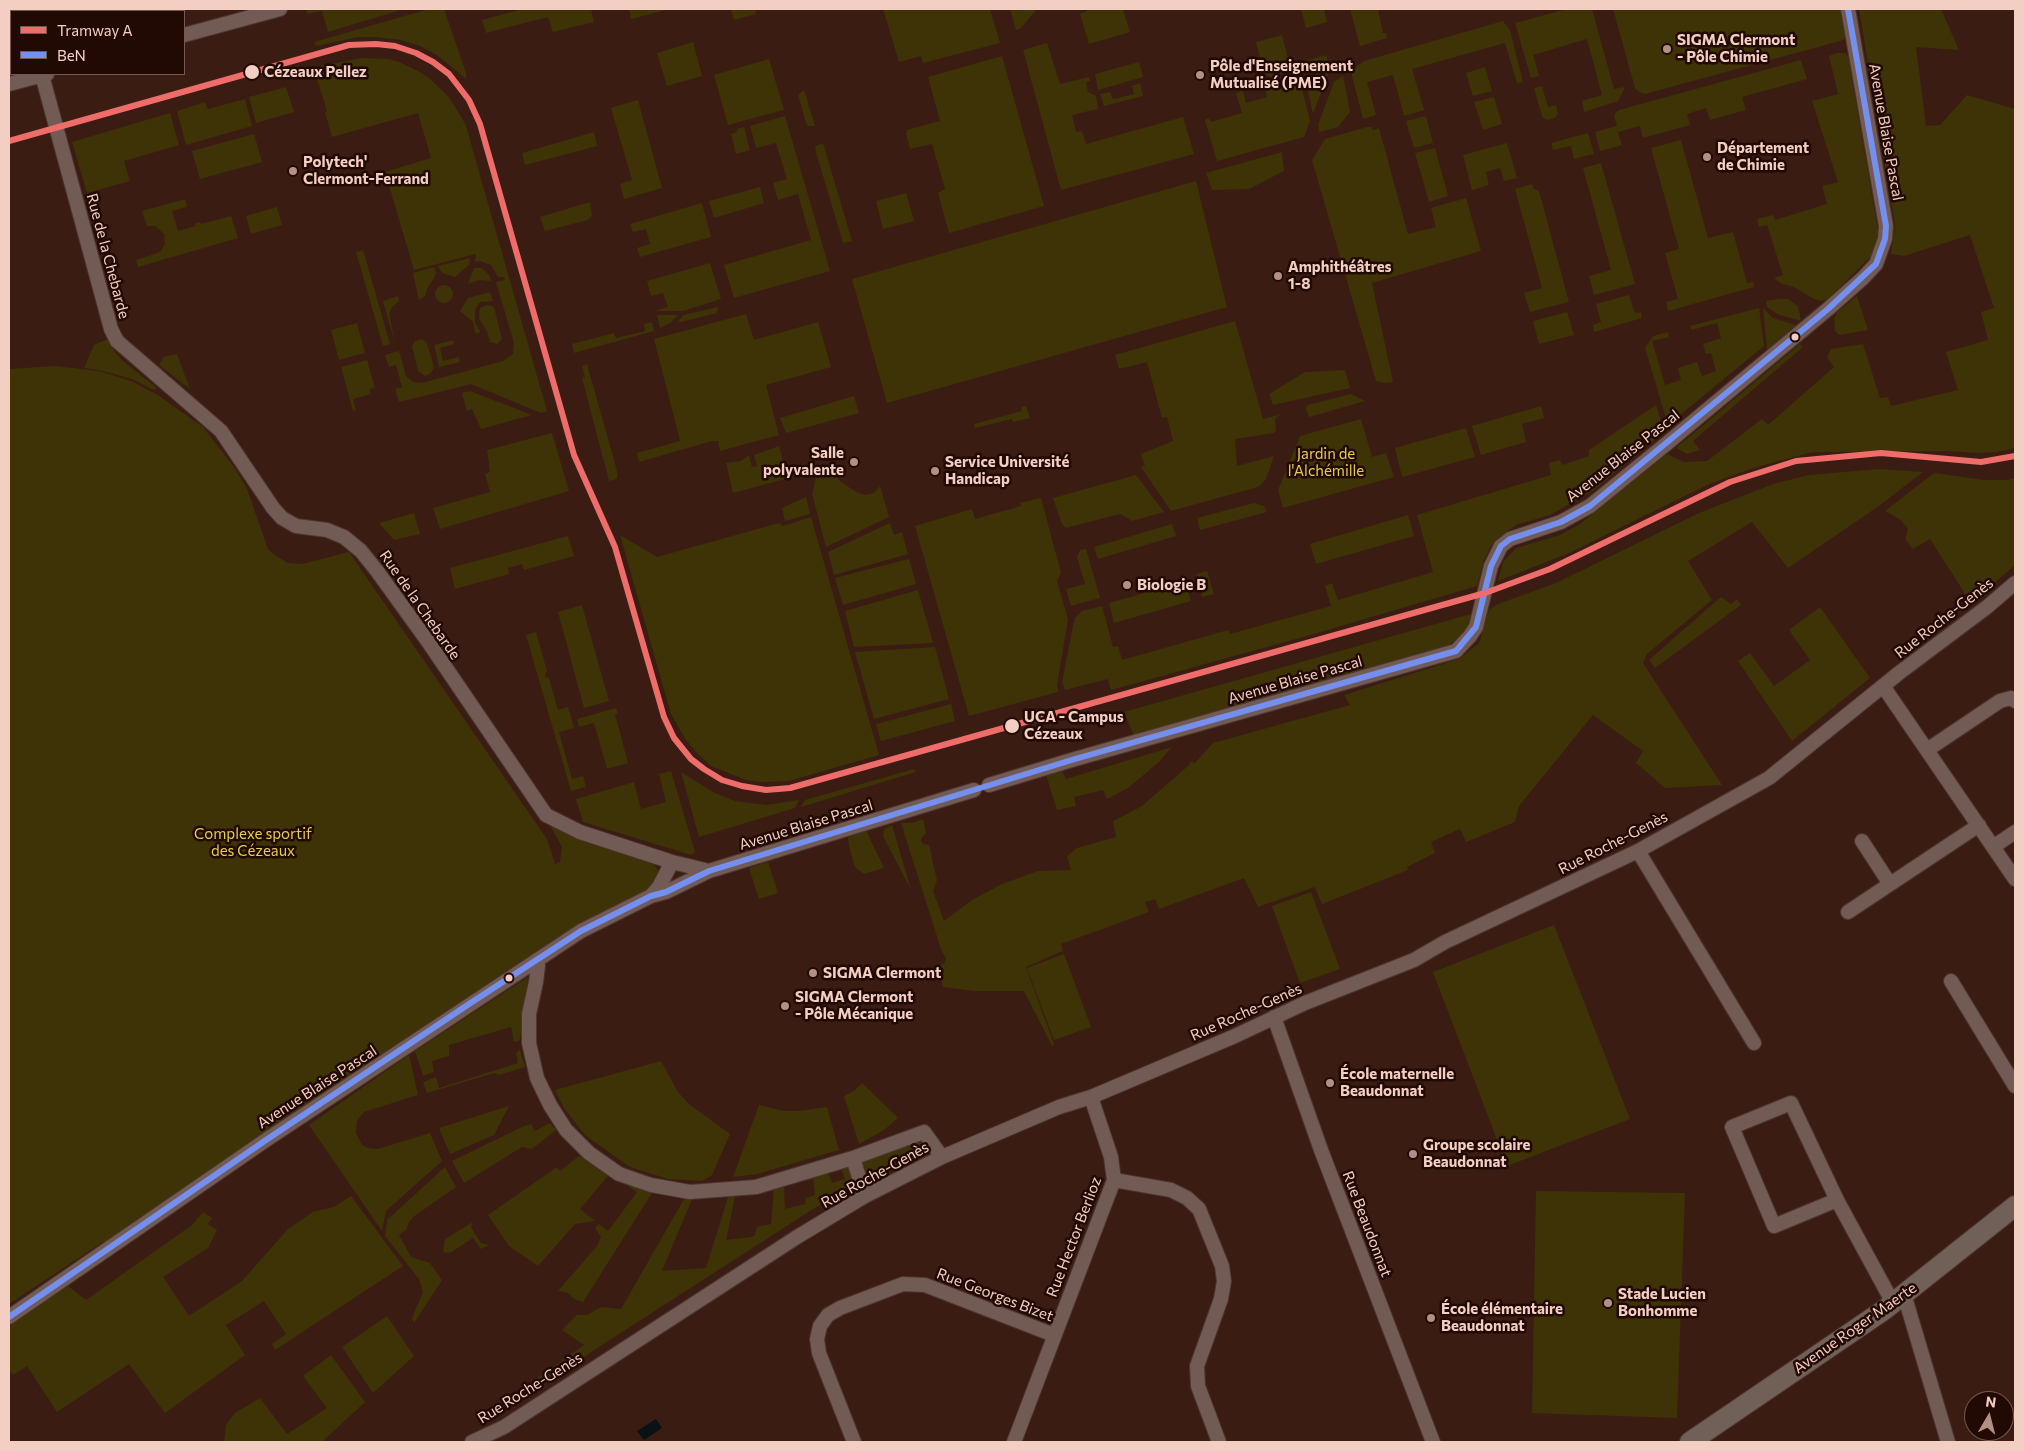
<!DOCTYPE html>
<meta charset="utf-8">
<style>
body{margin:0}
#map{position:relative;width:2024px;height:1451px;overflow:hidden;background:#3b1c13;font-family:Commissioner,sans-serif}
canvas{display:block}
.frame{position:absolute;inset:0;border:10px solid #f3cec3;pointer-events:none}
.legend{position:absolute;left:10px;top:10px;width:175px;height:65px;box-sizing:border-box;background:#220a04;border:1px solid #765850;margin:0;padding:6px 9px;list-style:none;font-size:15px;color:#f3cec3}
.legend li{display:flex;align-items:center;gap:10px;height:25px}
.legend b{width:25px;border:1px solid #765850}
.north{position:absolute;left:1964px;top:1391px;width:50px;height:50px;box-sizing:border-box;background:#220a04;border:1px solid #765850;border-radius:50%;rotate:8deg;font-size:14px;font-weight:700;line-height:20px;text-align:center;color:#f3cec3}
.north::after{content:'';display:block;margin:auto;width:18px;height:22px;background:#b39085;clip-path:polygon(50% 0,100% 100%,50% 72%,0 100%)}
</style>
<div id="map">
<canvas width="2024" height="1451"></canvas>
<div class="frame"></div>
<ul class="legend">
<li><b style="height:6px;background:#ee6d6b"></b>Tramway A</li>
<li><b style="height:6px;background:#748fee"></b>BeN</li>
</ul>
<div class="north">N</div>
</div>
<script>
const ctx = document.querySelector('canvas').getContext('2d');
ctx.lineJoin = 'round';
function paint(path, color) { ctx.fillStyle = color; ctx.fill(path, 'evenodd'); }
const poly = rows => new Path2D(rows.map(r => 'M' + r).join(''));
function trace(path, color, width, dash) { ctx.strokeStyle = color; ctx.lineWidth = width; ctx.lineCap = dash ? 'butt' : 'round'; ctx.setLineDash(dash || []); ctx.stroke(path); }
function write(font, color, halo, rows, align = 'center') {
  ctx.font = font + ' Commissioner,sans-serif'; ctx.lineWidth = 5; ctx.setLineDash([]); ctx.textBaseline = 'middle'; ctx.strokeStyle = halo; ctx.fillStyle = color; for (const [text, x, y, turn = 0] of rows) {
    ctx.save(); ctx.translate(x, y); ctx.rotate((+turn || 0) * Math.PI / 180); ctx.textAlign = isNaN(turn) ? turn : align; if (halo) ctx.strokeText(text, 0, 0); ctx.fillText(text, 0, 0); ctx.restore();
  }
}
const green = poly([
 [306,9,404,9,328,32,322,11,307,14],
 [429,9,444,9,466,73,466,79,437,55,420,46,401,40,375,37,358,37,316,46,314,42],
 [523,9,591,9,594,22,553,32,548,17,486,33,482,20],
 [629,9,670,9,631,19],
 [731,9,755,9,756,14,734,20],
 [883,9,990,9,1000,43,923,63,921,56,899,62],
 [1010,9,1037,9,1020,29,1016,30],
 [1087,9,1123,9,1130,32,1089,44,1080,14,1087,11],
 [1301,9,1324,9,1327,22,1306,28],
 [1350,9,1378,9,1383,33,1386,33,1387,38,1360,46],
 [1567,9,1592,9,1614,89,1625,87,1618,101,1584,112,1582,101,1602,95,1587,39,1533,55,1539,76,1531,78,1515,23],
 [1613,9,1842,9,1847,34,1845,39,1840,41,1645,94,1639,92,1635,88],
 [1859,9,1941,9,1959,50,1916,47,1926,126,1940,125,1967,95,2015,109,2015,448,1997,452,1977,453,1948,451,1813,452,1782,460,1750,469,1707,485,1569,553,1498,581,1503,562,1516,548,1560,535,1580,524,1667,454,1684,462,1707,461,1762,419,1768,425,1834,367,1827,357,1831,349,1863,344,1880,398,1888,397,1891,406,1958,390,1946,352,1988,340,1981,312,1994,308,1970,235,1904,256,1891,254,1895,225],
 [1503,21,1510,30,1523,82,1517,83,1505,43,1412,69,1424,110,1404,116,1393,75,1367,82,1376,115,1363,119,1351,71,1364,61],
 [1282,35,1290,66,1326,55,1328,61,1270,77,1264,73,1256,42],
 [693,42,702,76,667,86,657,53],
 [1047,43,1060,84,1089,77,1090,81,1086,82,1088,92,1096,96,1098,109,1072,115,1076,132,1082,131,1086,144,1183,117,1194,154,1061,190,1023,50],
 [1837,53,1845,53,1848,56,1878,230,1877,242,1872,255,1829,298,1822,301,1814,299,1794,287,1782,284,1774,278,1783,275,1767,225,1759,227,1757,219,1773,215,1775,220,1827,204,1822,186,1838,182,1812,101,1838,94,1829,56],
 [1002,56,1044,206,949,233,938,193,945,189,932,144,910,149,906,134,907,130,940,121,928,77],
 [362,58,388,59,399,62,420,72,429,78,448,96,462,118,466,126,547,411,541,413,471,384,399,402,395,389,402,387,396,365,389,367,385,355,399,351,406,376,413,382,422,383,503,361,513,354,514,343,496,282,505,280,504,277,498,277,491,265,480,261,475,262,476,254,414,270,385,172,431,158,418,113,332,137,325,112,327,111,317,79,323,77,320,66],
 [769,59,784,110,728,125,714,75],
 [1801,60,1807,79,1742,97,1746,110,1710,120,1706,108,1687,114,1690,125,1643,138,1640,126,1618,132,1622,145,1600,151,1595,132,1617,126,1614,115,1619,110],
 [1139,62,1143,77,1098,90,1095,74],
 [1485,67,1492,91,1473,96,1466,73],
 [1327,70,1329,72,1313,114,1305,77],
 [1343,76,1350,112,1338,127,1319,132,1318,125,1334,82],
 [1299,77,1310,121,1304,137,1217,161,1205,120,1209,118,1211,122,1242,113,1236,93,1243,91,1246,103,1267,97,1264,85],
 [1140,83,1143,96,1104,106,1100,94,1110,92,1113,99,1134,94,1132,86],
 [1542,86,1548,107,1556,105,1558,114,1555,118,1546,120,1542,116,1534,88],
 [286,87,294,112,256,123,249,97],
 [804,90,815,126,808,126,806,123,798,95],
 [1494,97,1502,124,1483,130,1474,102],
 [245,99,252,126,186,145,177,111,205,102,208,109],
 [638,100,662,188,624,199,620,184,632,180,611,108],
 [170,113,179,145,124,161,130,181,87,193,72,142],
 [785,116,830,271,734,298,724,265,811,240,798,194,778,200,773,183,787,179,776,143,756,148,750,126],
 [1426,116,1433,143,1414,148,1406,121],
 [744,127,750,150,736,154,731,134,737,132,737,129],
 [1367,127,1372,127,1373,130,1379,128,1408,234,1436,227,1431,208,1466,198,1481,251,1372,283,1393,382,1386,383,1376,381,1312,160,1325,139],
 [594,132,597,146,525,165,522,153],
 [1588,133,1594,154,1574,159,1571,146,1553,150,1551,143],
 [254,134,262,162,200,179,192,151],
 [1681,140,1708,238,1733,232,1747,283,1753,282,1754,287,1668,311,1666,302,1678,299,1665,253,1679,249,1651,148],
 [823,143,852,241,843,243,815,149,816,146],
 [1507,143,1517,178,1504,181,1500,168,1486,172,1489,185,1472,190,1463,155],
 [1435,148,1448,196,1429,202,1415,153],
 [1282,152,1284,171,1249,189,1212,190,1206,173],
 [1601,163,1635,284,1594,295,1589,276,1611,270,1583,168],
 [1196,181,1227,307,887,403,852,279],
 [1532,184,1534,189,1539,191,1569,302,1530,312,1524,293,1542,288,1515,189],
 [760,187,764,203,714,218,709,201],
 [906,193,914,221,883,229,876,201],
 [185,199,187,207,172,211,178,231,196,226,195,223,200,222,201,224,231,216,238,238,138,267,136,260,155,254,161,251,165,244,164,234,155,226,147,226,142,211],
 [590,202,592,215,588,220,545,231,540,217],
 [702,203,711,237,640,257,637,248,650,244,646,229,633,232,630,224],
 [277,207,282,225,251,234,246,216],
 [363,250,390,344,383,346,356,252],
 [470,258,469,265,455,277,442,273,438,266],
 [710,263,721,299,683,311,655,311,668,307,663,293,651,296,647,281],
 [434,267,436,272,434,278,428,287,425,296,419,300,413,273],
 [474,268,482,268,489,275,491,281,479,280,468,284],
 '435 294a9 9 0 1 1 18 0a9 9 0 1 1-18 0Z',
 [490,292,493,301,480,302,475,310,475,323,480,331,478,334,475,333,473,322,460,311,468,298],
 [1629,295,1635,313,1641,312,1642,318,1594,332,1593,325,1601,322,1596,304],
 [398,296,399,301,392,307,389,314,395,343,383,301],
 [1857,296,1868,330,1839,335,1835,331,1834,319,1837,312],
 [1779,299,1788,299,1798,306,1801,321,1777,314,1767,307,1766,301],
 [487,305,494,307,502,339,497,344,490,342,487,331,479,319,480,308],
 [718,307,717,313,677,323,683,315],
 [1759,308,1764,346,1668,425,1645,348,1653,336,1668,332,1669,337,1652,341,1665,385,1681,380,1678,368,1697,362,1702,376,1716,371,1711,353,1706,354,1703,344,1721,338,1717,323,1692,330,1690,326],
 [1763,308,1773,318,1796,325,1767,349],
 [1567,312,1574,335,1539,344,1533,321],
 [746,314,754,340,818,322,831,367,766,385,779,435,720,451,718,441,712,441,639,462,637,453,680,441,654,339],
 [657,315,678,315,670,323,660,328],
 [1235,321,1263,419,1281,414,1275,419,1276,430,1274,433,1235,439,1237,466,1274,456,1266,479,1258,487,1171,511,1141,467,1145,466,1141,454,1173,441,1167,417,1162,418,1147,362,1119,369,1115,355],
 [652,322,654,331,574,353,572,344,614,333,616,338,645,331,644,324],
 [357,323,365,353,339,360,331,330],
 [108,339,115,352,123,361,157,388,154,390,132,379,99,370,84,368,94,345],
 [422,339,427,343,434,367,431,373,425,376,418,371,412,346,415,341],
 [453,340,454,344,440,348,443,361,459,357,460,362,439,367,434,345],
 [1800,344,1803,347,1693,441,1700,450,1687,454,1676,448],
 [177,354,190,389,159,365,164,357],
 [367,360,375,388,370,389,371,394,353,399,356,410,353,411,341,367],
 [587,364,617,471,617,478,613,480,609,481,582,378,585,377,582,366],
 [55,366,99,371,131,381,158,395,203,427,234,467,247,489,268,549,275,555,288,563,302,564,349,552,547,839,555,864,560,862,562,847,550,825,562,832,652,862,658,870,658,878,654,885,647,890,579,926,506,971,123,1229,123,1230,104,1243,103,1242,9,1304,9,369],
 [1345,370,1350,388,1273,405,1269,394,1305,372],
 [470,391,532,415,481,429,472,409,467,411,462,393],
 [1351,394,1365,401,1309,417,1306,409,1308,405],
 [854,396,859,413,786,433,780,418],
 [1656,405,1664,432,1593,491,1550,515,1516,525,1497,539,1490,548,1484,560,1477,586,1314,634,1111,690,1108,679,1065,690,1062,682,1073,626,1075,618,1082,611,1102,606,1113,647,1118,646,1122,660,1228,630,1230,634,1331,606,1325,586,1332,583,1338,600,1433,572,1417,515,1551,475,1549,463,1560,460,1562,465,1589,456,1589,450],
 [1026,406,1030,418,1013,422,1012,419,975,428,974,424,1022,411,1021,407],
 [1541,406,1544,418,1522,424,1526,442,1481,455,1472,426],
 [1361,419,1372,457,1386,453,1394,477,1283,508,1278,490,1300,436],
 [1466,428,1475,457,1402,477,1395,448],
 [552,433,569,491,440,529,433,508,490,492,485,474,490,472,487,450],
 [779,446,785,469,805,463,808,473,733,493,726,463,741,461,749,455,752,467,757,466,754,455],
 [1880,469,1923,472,1879,506,1788,568,1752,522,1688,561,1712,600,1647,654,1643,663,1722,785,1665,788,1636,763,1643,751,1593,715,1519,806,1515,822,1466,842,1460,829,1431,842,1435,853,1407,867,1408,870,1322,904,1315,887,1258,907,1244,878,1159,909,1155,899,1145,902,1149,912,1061,944,1063,951,1026,967,1054,1044,1052,1046,1024,991,975,991,943,987,938,965,944,964,946,959,941,949,901,823,912,823,923,819,926,833,921,838,921,841,923,844,929,845,937,880,933,891,944,921,972,900,1002,884,1038,871,1071,870,1067,856,1077,848,1116,837,1113,821,1142,806,1189,765,1191,761,1194,764,1213,743,1350,705,1344,695,1459,659,1479,643,1489,610,1498,604,1556,583,1699,513,1773,484,1809,475],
 [833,473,840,481,856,492,865,495,874,493,880,486,889,517,826,547,812,494,816,478],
 [1934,473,1984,480,2007,480,2015,478,2015,565,1971,603,1930,539,1913,549,1905,539,1908,529,1901,520,1885,511],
 [1136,475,1164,512,1132,521,1120,514,1066,528,1062,524,1053,498],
 [806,497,810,514,785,521,782,508],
 [1041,498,1061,573,1057,581,1068,619,1057,685,1058,692,969,716,915,526,972,509,975,519,1021,506,1020,503],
 [1254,503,1264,506,1267,512,1200,530,1197,518],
 [414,513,420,534,394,540,379,523],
 [1408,515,1414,536,1316,564,1310,544],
 [811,517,879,755,789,781,761,782,746,780,711,766,698,754,686,740,671,714,620,535,657,557,779,523,783,526],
 [890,523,894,535,902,532,908,554,834,575,828,552],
 [1172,524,1176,536,1098,559,1094,547],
 [568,536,574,556,524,570,522,564,508,568,509,574,455,589,450,568],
 [1086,549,1100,598,1071,606,1066,589,1085,584,1077,557,1080,550],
 [909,559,916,584,843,605,835,578],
 [1207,571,1214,594,1202,597,1196,574],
 [1184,578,1191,601,1114,623,1109,603,1180,583,1179,580],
 [918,590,933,643,854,647,845,611],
 [1721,597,1731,604,1737,599,1741,605,1655,668,1649,660],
 [582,605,609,701,584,708,558,612],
 [1820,607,1870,678,1792,741,1738,661,1750,653,1774,686,1810,660,1789,630],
 [1471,614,1468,626,1463,635,1447,646,1134,736,1124,712],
 [536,632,547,671,545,674,546,677,549,678,558,710,568,707,574,728,559,732,572,779,583,776,586,787,571,791,526,635],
 [935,647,949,699,874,719,855,652],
 [951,704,955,721,881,741,876,724],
 [616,708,618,713,615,714,628,763,607,769,594,723,579,727,577,719],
 [1172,747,1159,762,1128,788,1107,799,1103,790,1074,797,1076,806,1057,810,1046,775,1062,771,1066,779],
 [914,769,916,772,801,807,805,800],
 [671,771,695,852,691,855,583,822,576,799,634,782,641,809,666,802,659,774],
 [681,772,713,792,735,801,766,805,799,800,795,808,699,837],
 [892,825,911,890,883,836,884,829],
 [865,828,884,868,864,874,856,868,854,864,849,847,848,837,848,833],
 [768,862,778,893,759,899,749,868],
 [1311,892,1340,969,1300,983,1272,906],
 [1554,925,1630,1119,1507,1166,1433,972],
 [1064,954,1091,1027,1054,1040,1027,968],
 [528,977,520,1040,518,1041,514,1042,511,1027,449,1045,449,1056,432,1061,434,1072,423,1076,415,1051],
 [520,1050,525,1067,499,1075,494,1073,427,1093,423,1082,436,1077,439,1088,518,1063,516,1053],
 [409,1055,418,1095,364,1112,357,1121,356,1133,362,1145,368,1148,378,1149,430,1133,442,1161,386,1211,382,1231,309,1125],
 [661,1061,678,1092,689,1104,730,1134,712,1175,702,1181,668,1179,630,1167,585,1135,564,1108,555,1090],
 [862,1083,898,1118,884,1130,859,1144,844,1096,855,1090],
 [759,1105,784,1111,799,1111,827,1107,839,1150,757,1174,733,1177],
 [509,1106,494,1135,450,1154,439,1128],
 [550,1123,556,1130,532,1149,522,1147,464,1183,452,1161,522,1127,531,1124,535,1131],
 [919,1141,926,1144,926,1146,871,1175,862,1172,860,1158],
 [579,1156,608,1176,580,1209,595,1221,575,1224,538,1266,509,1246,488,1215,557,1167,560,1171],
 [445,1167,456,1187,413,1217,409,1222,406,1230,399,1235,411,1257,430,1263,442,1280,414,1323,412,1318,423,1292,419,1279,385,1236,387,1220],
 [849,1167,855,1182,512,1403,511,1401,515,1394,584,1345,562,1330,577,1315,587,1315,601,1307,621,1309,684,1199,692,1199,662,1271,706,1268,728,1197,735,1197,726,1240,752,1237,755,1235,757,1227,771,1224,774,1189,784,1186,785,1209,805,1204,806,1198,815,1195,813,1179,805,1181,805,1179,828,1172,832,1183,845,1179,841,1168],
 [630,1185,652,1193,583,1302,574,1299,568,1293,558,1291,597,1246,601,1237,595,1228,599,1224,608,1231,637,1192,628,1186],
 [1536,1191,1685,1193,1677,1418,1532,1413],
 [351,1196,403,1266,275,1350,272,1344,286,1334,264,1301,226,1325,245,1355,165,1413,129,1364,57,1412,27,1366,13,1375,9,1369,9,1326,68,1286,86,1300,192,1225,203,1212,212,1218,208,1224,217,1230,208,1248,163,1277,189,1316,242,1281,288,1229,313,1212,334,1207],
 [473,1222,471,1227,481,1243,489,1245,481,1249,473,1238,450,1253,443,1252,445,1239],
 [387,1316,414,1356,373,1393,342,1347],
 [331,1355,365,1402,322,1442,224,1442,226,1425,235,1413,260,1398,287,1434,327,1408,303,1376]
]);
const water = poly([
 [656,1419,662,1428,644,1440,637,1431]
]);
const street = poly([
 [184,35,280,9],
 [42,75,111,329,117,341,221,431,273,508,282,518,296,526,327,530,344,537,361,551,377,571,429,643,546,815,580,832,672,862,709,871],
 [9,84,47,74],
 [1883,686,2015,879],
 [1927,750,2000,701,2011,698,2015,701],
 [989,785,1075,759,1456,651,1470,636,1476,627,1491,566,1501,546,1510,539,1561,522,1590,506,1665,445,1828,309,1863,278,1876,264,1885,239,1886,226,1848,9],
 [1862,841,1890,884],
 [1993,847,2015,832],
 [1638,851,1754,1043],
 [651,896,659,887,672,862],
 [1848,912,1979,825],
 [537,960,538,966,536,982,529,1014,529,1043,537,1078,550,1105,566,1130,589,1153,619,1174,651,1185,690,1192,756,1187,853,1158,924,1132,942,1157],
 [1951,981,2015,1086],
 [1274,1017,1321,1150,1433,1442],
 [853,1158,865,1196],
 [1114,1180,1171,1190,1187,1198,1199,1209,1222,1266,1224,1281,1221,1299,1197,1366,1198,1386,1219,1442],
 [1837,1200,1774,1226,1732,1127,1791,1103,1837,1200,1893,1303],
 [1904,1294,1948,1442],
 [9,1317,266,1140,581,931,651,896,666,892,709,871,974,790],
 [472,1442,504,1427,797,1237,865,1196,942,1157,1059,1107,1091,1097,1235,1036,1305,1003,1414,960,1445,942,1638,851,1769,778,1899,673,1987,607,2015,583],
 [854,1442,819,1353,817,1339,820,1326,828,1315,840,1308,903,1284,925,1285,1054,1335],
 [1014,1442,1114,1180,1111,1157,1091,1097]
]);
const secondary = poly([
 [1690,1442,1884,1310,2015,1206]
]);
const bus1 = poly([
 [9,1317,266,1140,469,1004,581,931,651,896,666,892,709,871,1075,759,1456,651,1476,627,1491,566,1501,546,1510,539,1561,522,1590,506,1828,309,1876,264,1885,239,1886,226,1848,9]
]);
const tram1 = poly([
 [9,141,349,45,376,44,395,46,416,53,433,62,449,74,469,100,480,124,574,455,615,547,664,717,674,738,691,759,704,769,722,780,742,786,766,790,790,788,1485,593,1550,569,1730,482,1796,461,1881,453,1981,462,2015,456]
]);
const markers = [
 [1667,49,5,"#b39085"],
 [252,72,8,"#f3cec3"],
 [1200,75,5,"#b39085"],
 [1707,157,5,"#b39085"],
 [293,171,5,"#b39085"],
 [1278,276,5,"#b39085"],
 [1795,337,4.5,"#f3cec3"],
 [854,462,5,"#b39085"],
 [935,471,5,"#b39085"],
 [1127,585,5,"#b39085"],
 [1012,726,8,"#f3cec3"],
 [813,973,5,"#b39085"],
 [509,978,4.5,"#f3cec3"],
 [785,1006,5,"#b39085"],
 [1330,1083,5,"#b39085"],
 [1413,1154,5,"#b39085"],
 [1608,1303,5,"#b39085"],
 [1431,1318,5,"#b39085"]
];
const poiNames = [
 ["SIGMA Clermont",1677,40],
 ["- Pôle Chimie",1677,57],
 ["Pôle d'Enseignement",1210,66],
 ["Mutualisé (PME)",1210,83],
 ["Département",1717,148],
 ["de Chimie",1717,165],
 ["Polytech'",303,162],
 ["Clermont-Ferrand",303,179],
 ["Amphithéâtres",1288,267],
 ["1-8",1288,284],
 ["Salle",844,453,"right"],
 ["polyvalente",844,470,"right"],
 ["Service Université",945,462],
 ["Handicap",945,479],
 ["Biologie B",1137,585],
 ["SIGMA Clermont",823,973],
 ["SIGMA Clermont",795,997],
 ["- Pôle Mécanique",795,1014],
 ["École maternelle",1340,1074],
 ["Beaudonnat",1340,1091],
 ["Groupe scolaire",1423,1145],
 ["Beaudonnat",1423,1162],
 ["Stade Lucien",1618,1294],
 ["Bonhomme",1618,1311],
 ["École élémentaire",1441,1309],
 ["Beaudonnat",1441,1326]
];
const stopNames = [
 ["Cézeaux Pellez",264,72],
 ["UCA - Campus",1024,717],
 ["Cézeaux",1024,734]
];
const streetNames = [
 ["Avenue Blaise Pascal",1886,132,80],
 ["Rue de la Chebarde",108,256,75],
 ["Avenue Blaise Pascal",1623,456,-38],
 ["Rue de la Chebarde",420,605,55],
 ["Rue Roche-Genès",1944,618,-38],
 ["Avenue Blaise Pascal",1295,680,-16],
 ["Avenue Blaise Pascal",806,825,-17],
 ["Rue Roche-Genès",1613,843,-27],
 ["Rue Roche-Genès",1246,1012,-24],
 ["Avenue Blaise Pascal",317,1087,-33],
 ["Rue Roche-Genès",875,1175,-29],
 ["Rue Beaudonnat",1367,1224,69],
 ["Rue Hector Berlioz",1074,1237,-69],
 ["Rue Georges Bizet",995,1295,21],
 ["Avenue Roger Maerte",1855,1328,-35],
 ["Rue Roche-Genès",530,1388,-32]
];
const parkNames = [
 ["Jardin de",1326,454],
 ["l'Alchémille",1326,471],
 ["Complexe sportif",253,834],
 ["des Cézeaux",253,851]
];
paint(green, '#3e3207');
paint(water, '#091215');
trace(street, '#4e3530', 16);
trace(secondary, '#4e3530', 22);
trace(street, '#725b54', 14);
trace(secondary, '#716058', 20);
trace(bus1, '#748fee', 6);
trace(tram1, '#ee6d6b', 6);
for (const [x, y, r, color] of markers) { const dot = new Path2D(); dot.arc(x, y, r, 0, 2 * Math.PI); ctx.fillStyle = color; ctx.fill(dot); trace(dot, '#220a04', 2); }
write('bold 15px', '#f3cec3', '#220a04', poiNames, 'left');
write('bold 15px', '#f3cec3', '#220a04', stopNames, 'left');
write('15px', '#f3cec3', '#220a04', streetNames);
write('15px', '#e5cc52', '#220a04', parkNames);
</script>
